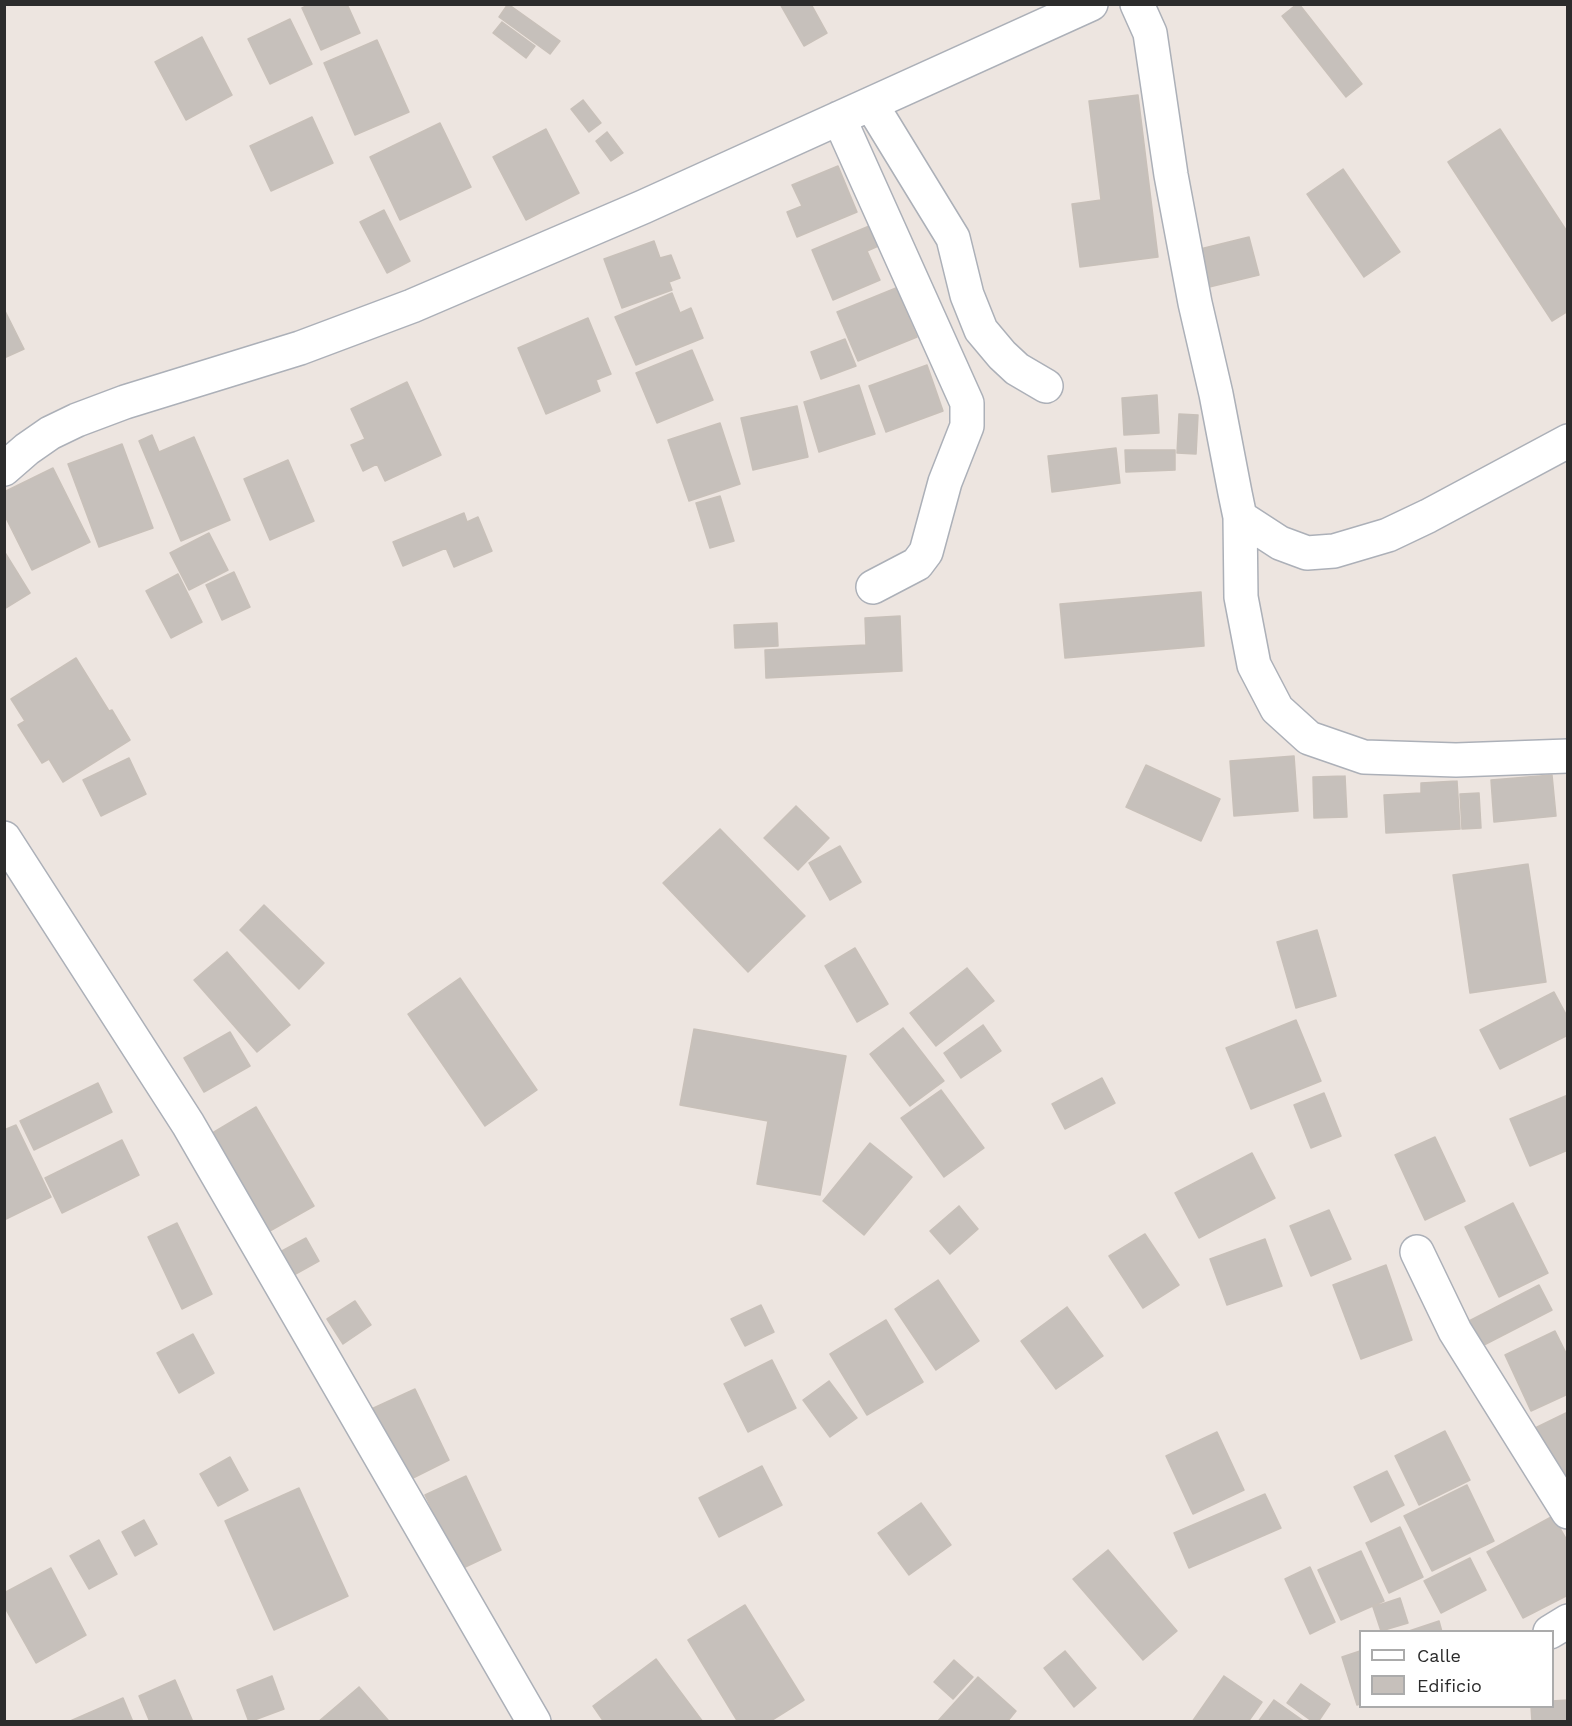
<!DOCTYPE html>
<style>
body{margin:0}
#map{position:relative;width:1572px;height:1726px;overflow:hidden;background:#ede5e0;font-family:"Work Sans",sans-serif}
canvas{display:block}
.frame{position:absolute;inset:0;border:6px solid #2c2c2c;pointer-events:none}
.legend{position:absolute;left:1359px;top:1630px;width:195px;height:78px;box-sizing:border-box;background:#fff;border:2px solid #ababab;margin:0;padding:8px 10px;list-style:none;font-size:18px;color:#2c2c2c}
.legend li{display:flex;align-items:center;gap:12px;height:30px}
.legend b{width:30px;border:2px solid #ababab}
</style>
<div id="map">
<canvas width="1572" height="1726"></canvas>
<div class="frame"></div>
<ul class="legend">
<li><b style="height:8px;background:#fff"></b>Calle</li>
<li><b style="height:16px;background:#c6c0bb"></b>Edificio</li>
</ul>
</div>
<script>
const ctx = document.querySelector('canvas').getContext('2d');
ctx.lineJoin = 'round';
function paint(path, color) { ctx.fillStyle = color; ctx.fill(path, 'evenodd'); }
const poly = rows => new Path2D(rows.map(r => 'M' + r).join(''));
function trace(path, color, width, dash) { ctx.strokeStyle = color; ctx.lineWidth = width; ctx.lineCap = dash ? 'butt' : 'round'; ctx.setLineDash(dash || []); ctx.stroke(path); }
const building = poly([
 [310,4,347,4,360,33,321,50,302,8,310,4],
 [508,4,560,41,550,54,499,17,508,4],
 [780,4,811,4,827,33,804,46,780,4],
 [1297,4,1299,4,1362,84,1346,97,1282,16,1297,4],
 [290,19,312,64,270,84,248,39,290,19],
 [502,22,535,46,526,58,493,33,502,22],
 [202,37,232,95,186,120,155,62,202,37],
 [377,40,409,112,355,135,324,63,377,40],
 [1138,95,1158,257,1080,267,1072,204,1101,200,1089,101,1138,95],
 [583,100,601,123,589,132,571,109,583,100],
 [312,117,333,163,271,191,250,146,312,117],
 [440,123,471,187,400,220,370,157,440,123],
 [546,129,579,193,526,220,493,157,546,129],
 [1500,129,1568,233,1568,311,1552,321,1448,162,1500,129],
 [607,132,623,153,611,161,596,141,607,132],
 [838,166,857,212,797,237,787,212,802,206,792,185,838,166],
 [1343,169,1400,252,1364,277,1307,194,1343,169],
 [384,210,410,261,387,273,360,222,384,210],
 [874,224,883,244,867,251,880,280,833,300,812,250,874,224],
 [1249,237,1259,275,1201,289,1192,251,1249,237],
 [654,241,660,258,671,255,680,278,669,282,672,290,622,308,604,259,654,241],
 [896,288,917,337,858,361,837,312,896,288],
 [672,293,680,313,691,308,703,338,636,365,615,317,672,293],
 [4,309,24,349,4,358,4,309],
 [588,318,611,374,596,380,600,391,546,414,518,348,588,318],
 [845,339,856,366,821,379,811,352,845,339],
 [692,350,713,400,657,423,636,373,692,350],
 [927,365,943,411,886,432,869,386,927,365],
 [407,382,441,455,385,481,377,464,363,471,351,445,365,439,351,409,407,382],
 [859,385,875,434,819,452,804,402,859,385],
 [1157,395,1159,433,1124,435,1122,398,1157,395],
 [797,406,808,457,753,470,741,418,797,406],
 [1179,414,1198,415,1196,454,1177,453,1179,414],
 [720,423,740,484,689,501,668,440,720,423],
 [152,435,159,452,194,437,230,520,181,541,139,441,152,435],
 [122,444,153,528,99,547,68,464,122,444],
 [1116,448,1120,483,1052,492,1048,456,1116,448],
 [1125,450,1175,450,1175,470,1126,472,1125,450],
 [288,460,314,521,270,540,244,479,288,460],
 [53,468,90,542,32,570,4,514,4,492,53,468],
 [720,496,734,541,710,548,696,503,720,496],
 [464,513,467,522,478,517,492,551,454,567,446,548,403,566,393,542,464,513],
 [209,533,228,570,189,590,170,553,209,533],
 [4,551,30,593,4,609,4,551],
 [234,572,250,607,222,620,206,585,234,572],
 [178,574,202,622,171,638,146,591,178,574],
 [1201,592,1204,646,1065,658,1060,604,1201,592],
 [900,616,902,671,766,678,765,650,866,645,865,618,900,616],
 [777,623,778,646,735,648,734,625,777,623],
 [76,658,109,711,112,710,130,740,63,782,49,759,42,763,18,725,25,721,11,699,76,658],
 [1294,756,1298,811,1234,816,1230,761,1294,756],
 [129,758,146,794,101,816,83,780,129,758],
 [1146,765,1220,799,1201,841,1126,807,1146,765],
 [1552,775,1556,816,1494,822,1491,780,1552,775],
 [1345,776,1347,817,1314,818,1313,777,1345,776],
 [1457,781,1460,829,1386,833,1384,795,1421,793,1421,783,1457,781],
 [1479,793,1481,828,1462,829,1460,794,1479,793],
 [796,806,829,838,798,870,764,838,796,806],
 [720,829,805,916,748,972,663,883,720,829],
 [840,846,861,882,830,900,809,863,840,846],
 [1528,864,1546,982,1470,993,1453,875,1528,864],
 [264,905,324,963,299,989,240,930,264,905],
 [1317,930,1336,996,1296,1008,1277,942,1317,930],
 [855,948,888,1004,857,1022,825,966,855,948],
 [227,952,290,1025,257,1052,194,980,227,952],
 [967,968,994,1001,936,1046,910,1013,967,968],
 [460,978,537,1090,485,1126,408,1014,460,978],
 [1554,992,1568,1018,1568,1035,1500,1069,1480,1030,1554,992],
 [1296,1020,1321,1081,1251,1109,1226,1048,1296,1020],
 [983,1025,1001,1051,961,1078,944,1053,983,1025],
 [903,1028,944,1081,910,1106,870,1054,903,1028],
 [694,1029,846,1056,820,1195,757,1184,768,1121,680,1105,694,1029],
 [230,1032,250,1066,204,1092,184,1058,230,1032],
 [1102,1078,1115,1103,1065,1129,1052,1104,1102,1078],
 [98,1083,112,1112,34,1150,20,1121,98,1083],
 [941,1090,984,1148,944,1177,901,1118,941,1090],
 [1324,1093,1341,1136,1311,1148,1294,1105,1324,1093],
 [1568,1095,1568,1150,1530,1166,1510,1119,1568,1095],
 [256,1107,314,1206,261,1236,204,1138,256,1107],
 [16,1125,51,1197,4,1220,4,1130,16,1125],
 [1435,1137,1465,1201,1425,1220,1395,1155,1435,1137],
 [122,1140,139,1175,62,1213,45,1178,122,1140],
 [870,1143,912,1177,864,1235,823,1201,870,1143],
 [1252,1153,1275,1198,1199,1238,1175,1193,1252,1153],
 [1513,1203,1548,1273,1499,1297,1465,1227,1513,1203],
 [959,1206,978,1229,950,1254,930,1231,959,1206],
 [1329,1210,1351,1259,1311,1276,1290,1226,1329,1210],
 [177,1223,212,1294,182,1309,148,1237,177,1223],
 [1145,1234,1179,1285,1143,1308,1109,1256,1145,1234],
 [306,1238,319,1261,292,1276,280,1252,306,1238],
 [1265,1239,1282,1286,1227,1305,1210,1259,1265,1239],
 [1386,1265,1412,1340,1361,1359,1333,1285,1386,1265],
 [938,1280,979,1341,936,1370,895,1309,938,1280],
 [1539,1285,1552,1310,1482,1346,1469,1321,1539,1285],
 [355,1301,371,1325,343,1344,327,1319,355,1301],
 [761,1305,774,1332,745,1346,731,1319,761,1305],
 [1067,1307,1103,1356,1056,1389,1021,1341,1067,1307],
 [886,1320,923,1382,867,1415,830,1354,886,1320],
 [1555,1331,1568,1357,1568,1394,1531,1411,1505,1355,1555,1331],
 [193,1334,214,1373,179,1393,157,1353,193,1334],
 [772,1360,796,1408,748,1432,724,1384,772,1360],
 [829,1381,857,1418,830,1437,803,1400,829,1381],
 [415,1389,449,1460,401,1484,367,1411,415,1389],
 [1568,1412,1568,1473,1555,1479,1531,1430,1568,1412],
 [1445,1431,1470,1480,1419,1505,1395,1456,1445,1431],
 [1217,1432,1244,1490,1193,1514,1166,1456,1217,1432],
 [230,1457,248,1490,218,1506,200,1474,230,1457],
 [762,1466,782,1505,719,1537,699,1498,762,1466],
 [1387,1471,1404,1505,1371,1522,1354,1487,1387,1471],
 [466,1476,501,1550,461,1569,425,1495,466,1476],
 [1467,1485,1494,1541,1432,1571,1404,1516,1467,1485],
 [299,1488,348,1596,274,1630,225,1521,299,1488],
 [1265,1494,1281,1528,1189,1568,1174,1533,1265,1494],
 [921,1503,951,1545,909,1575,878,1533,921,1503],
 [1553,1516,1568,1542,1568,1595,1523,1618,1487,1552,1553,1516],
 [144,1520,157,1544,135,1556,122,1532,144,1520],
 [1400,1527,1423,1577,1389,1593,1366,1543,1400,1527],
 [99,1540,117,1574,89,1589,70,1556,99,1540],
 [1108,1550,1177,1631,1143,1660,1073,1579,1108,1550],
 [1361,1551,1384,1601,1341,1620,1318,1570,1361,1551],
 [1470,1558,1486,1590,1441,1613,1424,1581,1470,1558],
 [1310,1567,1335,1622,1310,1634,1285,1579,1310,1567],
 [51,1568,86,1635,36,1663,4,1606,4,1593,51,1568],
 [1400,1598,1408,1623,1381,1631,1373,1607,1400,1598],
 [745,1605,804,1700,769,1722,738,1722,688,1640,745,1605],
 [1439,1621,1442,1632,1406,1632,1439,1621],
 [1065,1651,1096,1688,1074,1707,1044,1668,1065,1651],
 [1360,1651,1360,1704,1357,1705,1342,1657,1360,1651],
 [656,1659,703,1722,604,1722,593,1706,656,1659],
 [954,1660,973,1677,953,1699,934,1682,954,1660],
 [272,1676,284,1709,249,1722,237,1690,272,1676],
 [1224,1676,1262,1702,1248,1722,1192,1722,1224,1676],
 [978,1677,1016,1711,1007,1722,937,1722,978,1677],
 [175,1680,193,1722,150,1722,139,1696,175,1680],
 [1301,1684,1330,1704,1318,1722,1313,1722,1287,1703,1301,1684],
 [359,1687,388,1720,386,1722,318,1722,359,1687],
 [123,1698,133,1722,68,1722,123,1698],
 [1274,1700,1305,1722,1258,1722,1274,1700],
 [1568,1700,1568,1722,1532,1722,1531,1706,1552,1706,1552,1701,1568,1700]
]);
const minor = poly([
 [1137,4,1150,33,1171,175,1195,303,1216,394,1235,493,1240,517,1241,597,1254,665,1277,709,1309,738,1364,757,1456,760,1568,756],
 [871,104,953,238,967,295,981,330,1002,355,1017,369,1046,386],
 [839,118,967,403,967,426,945,482,926,552,917,564,873,587],
 [4,469,27,449,50,433,77,420,125,402,300,348,412,306,643,207,1091,4],
 [1240,517,1280,543,1307,553,1334,551,1388,535,1428,516,1568,441],
 [1417,1252,1455,1331,1568,1512],
 [1550,1632,1568,1621]
]);
const secondary = poly([
 [4,838,188,1124,534,1722]
]);
paint(building, '#c6c0bb');
trace(building, '#c8c0b9', 1.5);
trace(minor, '#acb0b8', 36);
trace(secondary, '#acb0b8', 36);
trace(minor, '#fff', 33);
trace(secondary, '#fff', 33);
</script>
